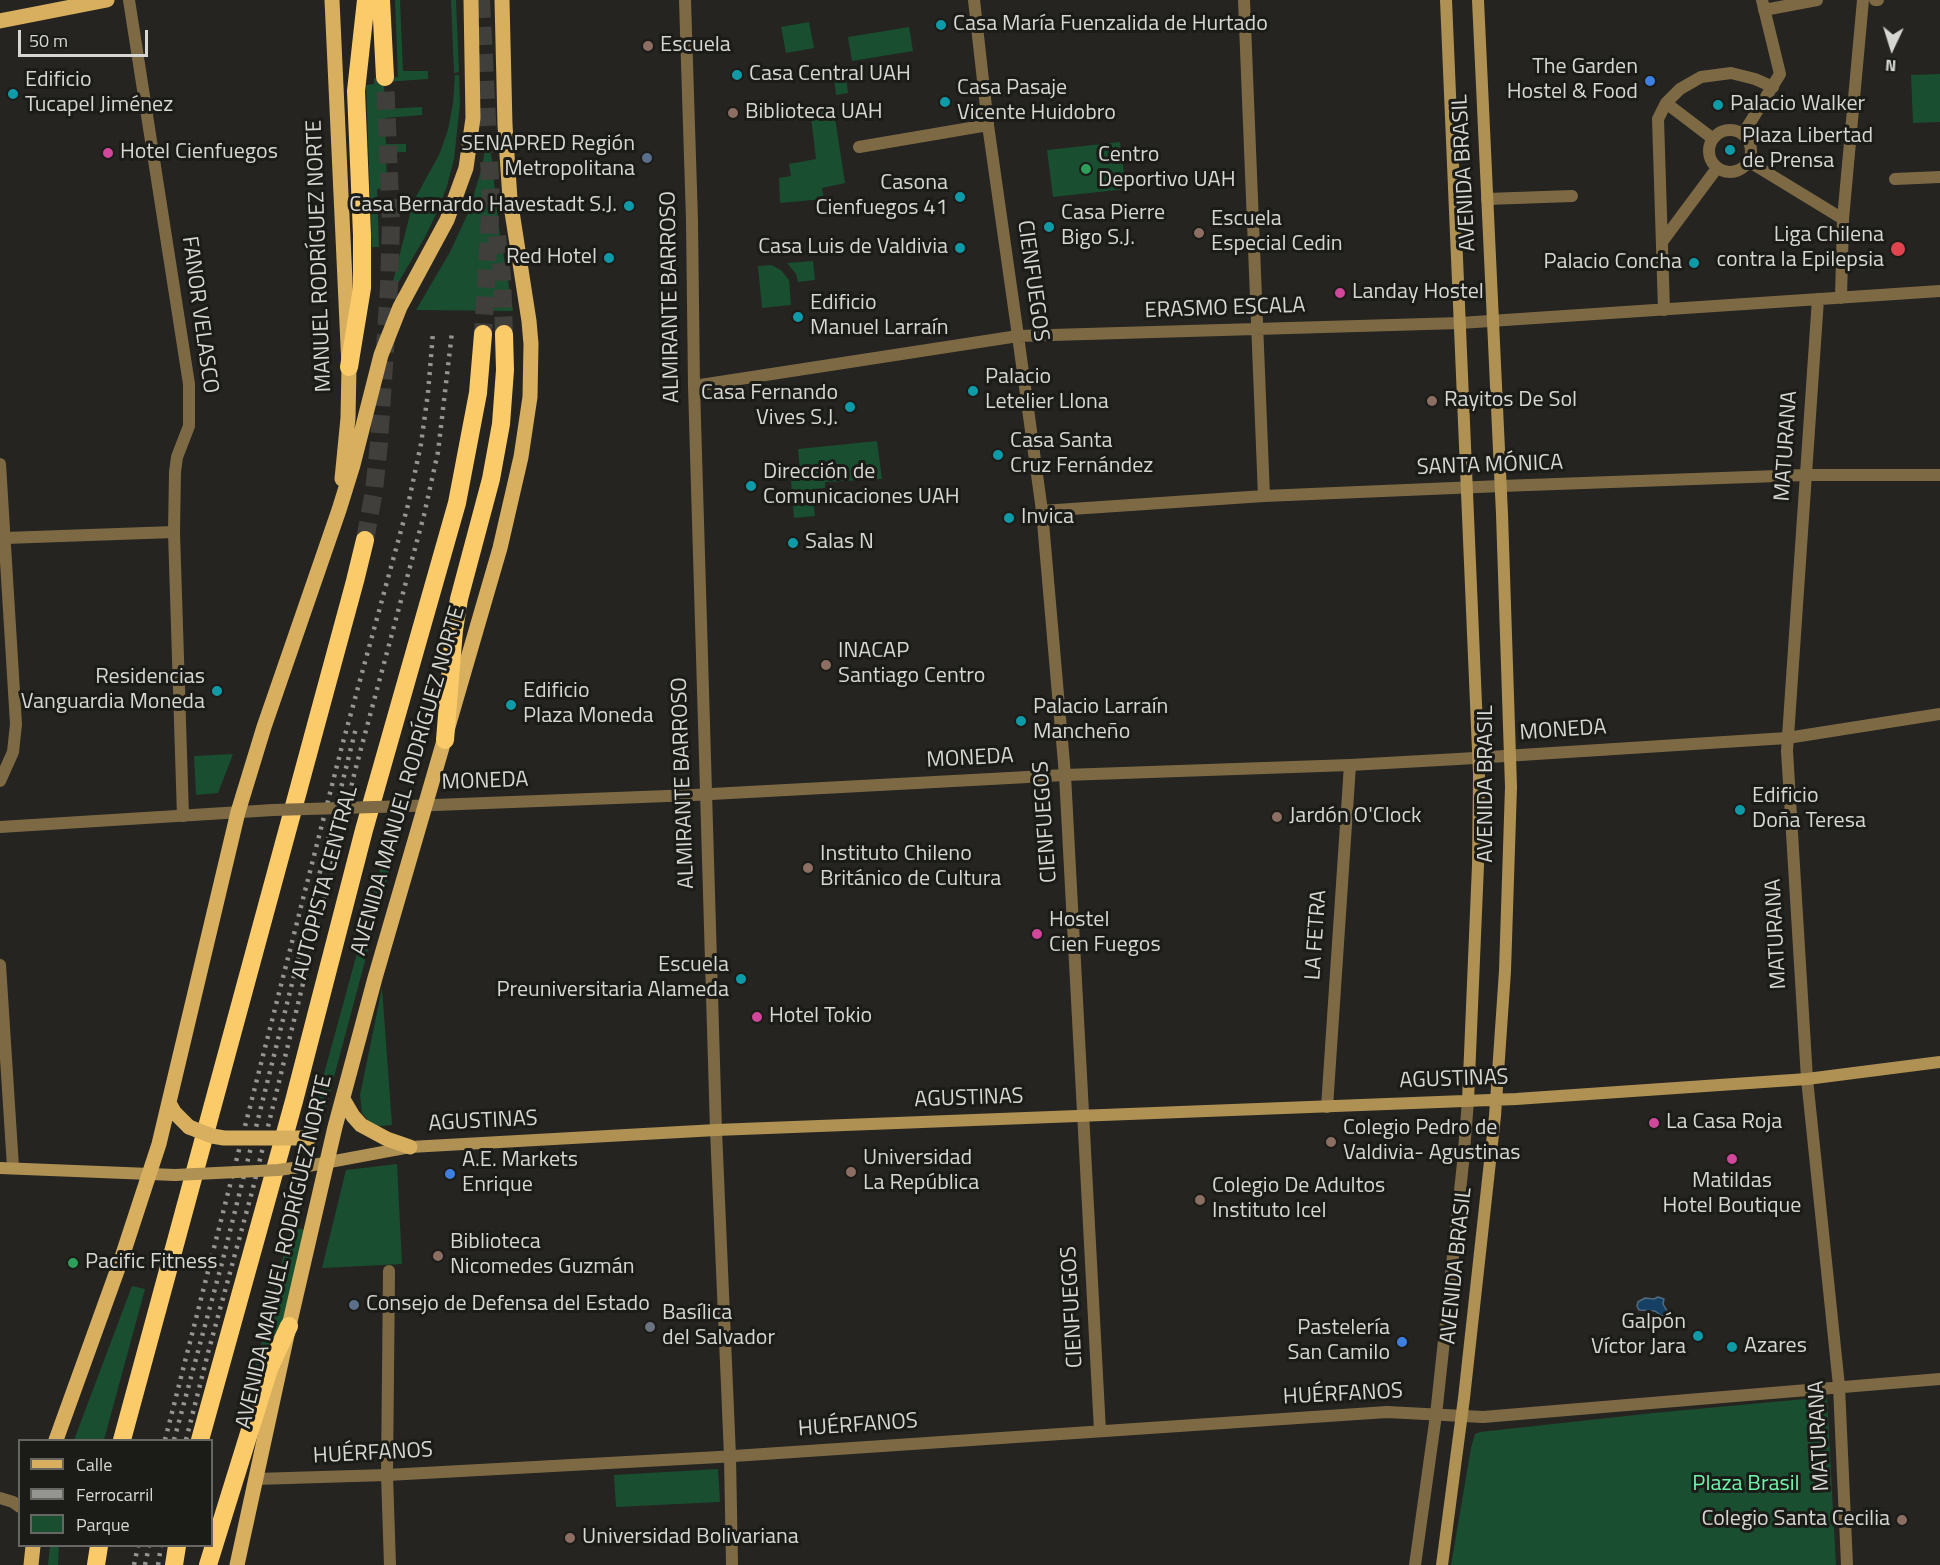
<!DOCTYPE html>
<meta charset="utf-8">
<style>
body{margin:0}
#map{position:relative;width:1940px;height:1565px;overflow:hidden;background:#252420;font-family:"Titillium Web",sans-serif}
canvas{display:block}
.legend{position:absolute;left:18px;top:1439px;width:195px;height:108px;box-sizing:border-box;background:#1b1b17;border:2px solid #666662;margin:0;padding:8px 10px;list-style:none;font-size:18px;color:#d6d6d3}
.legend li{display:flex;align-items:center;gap:12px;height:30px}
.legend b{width:30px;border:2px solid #666662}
.north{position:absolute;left:1862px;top:18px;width:60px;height:60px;-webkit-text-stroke:4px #1b1b17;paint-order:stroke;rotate:184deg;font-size:16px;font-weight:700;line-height:24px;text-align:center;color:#d6d6d3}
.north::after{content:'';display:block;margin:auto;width:21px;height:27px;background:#d6d6d3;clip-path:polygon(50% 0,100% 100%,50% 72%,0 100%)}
.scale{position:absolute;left:18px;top:30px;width:130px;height:27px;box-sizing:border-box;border:3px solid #d6d6d3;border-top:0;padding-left:8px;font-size:18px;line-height:21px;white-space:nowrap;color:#d6d6d3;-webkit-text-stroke:4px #1b1b17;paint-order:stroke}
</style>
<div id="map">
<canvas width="1940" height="1565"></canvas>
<ul class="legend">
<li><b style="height:8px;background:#d7af5f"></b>Calle</li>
<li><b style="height:8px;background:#959592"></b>Ferrocarril</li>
<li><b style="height:16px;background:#194e31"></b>Parque</li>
</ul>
<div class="north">N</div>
<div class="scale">50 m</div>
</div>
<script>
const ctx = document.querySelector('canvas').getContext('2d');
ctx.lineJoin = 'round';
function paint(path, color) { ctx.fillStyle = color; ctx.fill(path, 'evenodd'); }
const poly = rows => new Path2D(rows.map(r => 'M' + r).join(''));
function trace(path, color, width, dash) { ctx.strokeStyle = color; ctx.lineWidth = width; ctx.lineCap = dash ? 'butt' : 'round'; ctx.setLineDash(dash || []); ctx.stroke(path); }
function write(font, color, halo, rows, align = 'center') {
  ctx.font = font + ' "Titillium Web",sans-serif'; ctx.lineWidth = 6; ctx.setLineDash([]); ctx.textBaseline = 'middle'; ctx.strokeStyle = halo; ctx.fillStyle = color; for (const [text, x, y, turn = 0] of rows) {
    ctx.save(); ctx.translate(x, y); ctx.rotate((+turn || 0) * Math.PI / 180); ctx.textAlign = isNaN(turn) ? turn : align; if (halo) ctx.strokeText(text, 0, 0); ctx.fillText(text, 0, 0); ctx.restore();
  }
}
const green = poly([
 [395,0,400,0,403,71,428,71,428,79,384,82,385,109,422,107,422,115,385,118,386,144,406,144,406,152,386,153,387,189,377,189,379,247,372,247,366,85,374,84,374,78,398,77],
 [451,0,456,0,459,72,454,73],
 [809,22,814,48,786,53,781,27],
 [909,27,913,51,852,61,848,37],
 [845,71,848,93,836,95,834,77,839,73],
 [1940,74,1940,122,1913,123,1911,75],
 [455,75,459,75,460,104,454,159,447,186,437,212,425,237,398,283,393,281,413,202,439,155,448,130,453,103],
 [833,105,845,183,822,188,824,199,780,203,779,178,791,176,789,164,816,159,810,109],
 [1120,142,1126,189,1053,197,1047,150],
 [486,144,490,144,499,228,513,311,416,310,450,252,469,211,482,167],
 [813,261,815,280,798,282,796,274,787,263],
 [771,265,781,270,789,280,791,305,762,308,758,266],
 [877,441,882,479,825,482,825,488,812,489,815,516,794,518,791,481,801,480,798,449],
 [233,754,218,793,196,795,194,756],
 [396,845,326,1107,316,1103,385,851],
 [382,988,392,1125,379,1126,369,1122,362,1113,360,1095],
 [397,1164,402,1264,322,1268,346,1170],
 [291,1226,305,1230,282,1323,253,1375],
 [132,1286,145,1289,104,1440,74,1440],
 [1827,1397,1836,1565,1451,1565,1471,1448,1475,1434,1480,1432,1653,1413],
 [718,1469,720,1502,616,1507,614,1475],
 [50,1546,59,1546,58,1565,48,1565]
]);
const water = poly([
 [1658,1297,1664,1299,1663,1304,1667,1311,1666,1315,1662,1316,1655,1311,1639,1310,1637,1306,1638,1302,1645,1298,1654,1299,1658,1297]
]);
const motorwayTunnel = poly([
 [481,0,491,199,483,334],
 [497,236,502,276,504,334],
 [365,540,374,491,379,443,389,287,391,223,385,77]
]);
const minor = poly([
 [129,0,189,384,189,426,177,457,175,472,174,532,183,816],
 [1244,0,1264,496],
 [1875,0,1878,0],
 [1764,10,1817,0],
 [1666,103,1712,138],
 '1709 151a21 21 0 1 1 42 0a21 21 0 1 1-42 0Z',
 [1743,134,1780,74,1762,0],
 [859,147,988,125],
 [1748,161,1843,219],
 [1895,179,1940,177],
 [1487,199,1572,196],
 [1662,242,1717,168],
 [1841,298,1843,219,1863,0],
 [1818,299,1787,751,1807,1079,1839,1386,1847,1565],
 [1664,310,1658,119,1666,103,1680,89,1701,77,1731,73,1755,79,1773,87],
 [1042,511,1264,496,1501,486,1805,475,1940,475],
 [5,538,174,532],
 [1327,1107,1350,765],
 [389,1271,387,1475,390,1565],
 [1100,1431,1065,775,1042,511,1018,336,1460,323,1940,291],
 [256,1479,387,1475,719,1457,1387,1412,1483,1417,1940,1379],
 [0,1498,13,1502,20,1507]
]);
const tertiary = poly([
 [685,0,692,220,694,386,716,1130,730,1456,732,1565],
 [694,386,1018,336,988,125,974,0],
 [0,464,16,724,13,752,0,781],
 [409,806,693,795,1065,775,1350,765,1458,759,1787,738,1940,714],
 [0,827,273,810],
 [0,965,13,1167],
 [1415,1565,1436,1415,1463,1163,1468,1101]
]);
const secondary = poly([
 [1446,0,1479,774,1478,865,1468,1101],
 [308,1166,410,1147,716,1130,1516,1099,1807,1079,1940,1062],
 [0,1168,175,1175],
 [1442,1565,1464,1398,1495,1116,1505,971,1511,787,1502,514,1478,0]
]);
const primary = poly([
 [332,0,349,367,348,418,342,479],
 [0,21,107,0],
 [343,1099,353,1116,361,1125,387,1139,410,1147],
 [169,1103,174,1112,189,1127],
 [56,1440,121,1260,159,1144,238,812,264,727,339,510,353,465,381,355,400,307,447,220,466,168,473,118,471,0],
 [31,1565,33,1546],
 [237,1565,289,1326,335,1127,375,978,500,548,521,457,530,397,531,344,529,321,510,199,505,125,502,0]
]);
const motorway = poly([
 [381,0,385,77],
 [349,367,362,288,362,235,356,91,366,0],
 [445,740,454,630,459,599,491,479,501,424,505,370,504,334],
 [122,1440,355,581,365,540],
 [200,1440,294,1101,364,830,457,503,478,393,483,334],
 [96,1565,99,1546],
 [174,1565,177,1546],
 [208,1565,269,1369,289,1326]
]);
const rail = poly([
 [165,1440,342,746,408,505,421,444,428,393,433,333],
 [174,1440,223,1259,356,728],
 [186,1440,208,1353,252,1192,355,771,424,515,438,452,452,332],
 [134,1565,138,1546],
 [145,1565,149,1546],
 [158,1565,161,1546]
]);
const tertiaryBridge = poly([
 [273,810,409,806]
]);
const secondaryBridge = poly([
 [175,1175,278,1170,308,1166]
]);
const primaryBridge = poly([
 [189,1127,212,1136,224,1138,309,1138]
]);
const markers = [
 [941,25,6,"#0f9aa8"],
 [648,46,6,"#8d6e63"],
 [737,75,6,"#0f9aa8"],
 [1650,81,6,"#3f7fe0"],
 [13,94,6,"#0f9aa8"],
 [945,102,6,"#0f9aa8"],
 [1718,105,6,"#0f9aa8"],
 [733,113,6,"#8d6e63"],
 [1730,150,6,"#0f9aa8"],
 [108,153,6,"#d1479c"],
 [647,158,6,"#5c6f8a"],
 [1086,169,6,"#2e9e5b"],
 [960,197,6,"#0f9aa8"],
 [629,206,6,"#0f9aa8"],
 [1049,227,6,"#0f9aa8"],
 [1199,233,6,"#8d6e63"],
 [960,248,6,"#0f9aa8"],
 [1898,249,8,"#e0444e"],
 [609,258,6,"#0f9aa8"],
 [1694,263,6,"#0f9aa8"],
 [1340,293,6,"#d1479c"],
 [798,317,6,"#0f9aa8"],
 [973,391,6,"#0f9aa8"],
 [1432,401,6,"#8d6e63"],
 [850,407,6,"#0f9aa8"],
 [998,455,6,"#0f9aa8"],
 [751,486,6,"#0f9aa8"],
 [1009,518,6,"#0f9aa8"],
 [793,543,6,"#0f9aa8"],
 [826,665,6,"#8d6e63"],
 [217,691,6,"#0f9aa8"],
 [511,705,6,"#0f9aa8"],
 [1021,721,6,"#0f9aa8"],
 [1740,810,6,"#0f9aa8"],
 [1277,817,6,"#8d6e63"],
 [808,868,6,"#8d6e63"],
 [1037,934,6,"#d1479c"],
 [741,979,6,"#0f9aa8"],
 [757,1017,6,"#d1479c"],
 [1654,1123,6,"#d1479c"],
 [1331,1142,6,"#8d6e63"],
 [1732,1159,6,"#d1479c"],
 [851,1172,6,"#8d6e63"],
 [450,1174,6,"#3f7fe0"],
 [1200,1200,6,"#8d6e63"],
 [438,1256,6,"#8d6e63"],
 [73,1263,6,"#2e9e5b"],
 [354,1305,6,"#5c6f8a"],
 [650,1327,6,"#6b7280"],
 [1698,1336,6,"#0f9aa8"],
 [1402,1342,6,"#3f7fe0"],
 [1732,1347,6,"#0f9aa8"],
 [1902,1520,6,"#8d6e63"],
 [570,1538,6,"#8d6e63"]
];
const poiNames = [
 ["Casa María Fuenzalida de Hurtado",953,25],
 ["Escuela",660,46],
 ["The Garden",1638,68,"right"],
 ["Hostel & Food",1638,93,"right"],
 ["Casa Central UAH",749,75],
 ["Edificio",25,81],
 ["Tucapel Jiménez",25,106],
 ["Casa Pasaje",957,89],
 ["Vicente Huidobro",957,114],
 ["Palacio Walker",1730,105],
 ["Biblioteca UAH",745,113],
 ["Plaza Libertad",1742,137],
 ["de Prensa",1742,162],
 ["SENAPRED Región",635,145,"right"],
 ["Metropolitana",635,170,"right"],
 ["Hotel Cienfuegos",120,153],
 ["Centro",1098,156],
 ["Deportivo UAH",1098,181],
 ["Casona",948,184,"right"],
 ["Cienfuegos 41",948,209,"right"],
 ["Casa Bernardo Havestadt S.J.",617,206,"right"],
 ["Casa Pierre",1061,214],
 ["Bigo S.J.",1061,239],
 ["Escuela",1211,220],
 ["Especial Cedin",1211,245],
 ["Liga Chilena",1884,236,"right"],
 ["contra la Epilepsia",1884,261,"right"],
 ["Casa Luis de Valdivia",948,248,"right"],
 ["Red Hotel",597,258,"right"],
 ["Palacio Concha",1682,263,"right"],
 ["Landay Hostel",1352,293],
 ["Edificio",810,304],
 ["Manuel Larraín",810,329],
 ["Palacio",985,378],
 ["Letelier Llona",985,403],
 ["Casa Fernando",838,394,"right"],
 ["Vives S.J.",838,419,"right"],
 ["Rayitos De Sol",1444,401],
 ["Casa Santa",1010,442],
 ["Cruz Fernández",1010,467],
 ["Dirección de",763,473],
 ["Comunicaciones UAH",763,498],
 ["Invica",1021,518],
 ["Salas N",805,543],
 ["INACAP",838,652],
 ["Santiago Centro",838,677],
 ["Residencias",205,678,"right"],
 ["Vanguardia Moneda",205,703,"right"],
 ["Edificio",523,692],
 ["Plaza Moneda",523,717],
 ["Palacio Larraín",1033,708],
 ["Mancheño",1033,733],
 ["Edificio",1752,797],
 ["Doña Teresa",1752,822],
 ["Jardón O'Clock",1289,817],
 ["Instituto Chileno",820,855],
 ["Británico de Cultura",820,880],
 ["Hostel",1049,921],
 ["Cien Fuegos",1049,946],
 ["Escuela",729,966,"right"],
 ["Preuniversitaria Alameda",729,991,"right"],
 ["Hotel Tokio",769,1017],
 ["La Casa Roja",1666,1123],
 ["Colegio Pedro de",1343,1129],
 ["Valdivia- Agustinas",1343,1154],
 ["Universidad",863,1159],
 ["La República",863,1184],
 ["A.E. Markets",462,1161],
 ["Enrique",462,1186],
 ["Matildas",1732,1182,"center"],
 ["Hotel Boutique",1732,1207,"center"],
 ["Colegio De Adultos",1212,1187],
 ["Instituto Icel",1212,1212],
 ["Biblioteca",450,1243],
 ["Nicomedes Guzmán",450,1268],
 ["Pacific Fitness",85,1263],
 ["Consejo de Defensa del Estado",366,1305],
 ["Basílica",662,1314],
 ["del Salvador",662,1339],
 ["Galpón",1686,1323,"right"],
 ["Víctor Jara",1686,1348,"right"],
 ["Pastelería",1390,1329,"right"],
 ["San Camilo",1390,1354,"right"],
 ["Azares",1744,1347],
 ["Colegio Santa Cecilia",1890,1520,"right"],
 ["Universidad Bolivariana",582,1538]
];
const streetNames = [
 ["AVENIDA BRASIL",1465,173,-93],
 ["MANUEL RODRÍGUEZ NORTE",320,256,-92],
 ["CIENFUEGOS",1032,281,82],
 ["ALMIRANTE BARROSO",671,297,-91],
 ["ERASMO ESCALA",1225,309,-2],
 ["FANOR VELASCO",199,315,82],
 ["MATURANA",1787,446,-86],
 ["SANTA MÓNICA",1490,466,-2],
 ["MONEDA",1563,731,-4],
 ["MONEDA",970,759,-3],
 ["AVENIDA MANUEL RODRÍGUEZ NORTE",409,781,-74],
 ["MONEDA",485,782,-2],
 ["ALMIRANTE BARROSO",684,783,-92],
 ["AVENIDA BRASIL",1487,784,-90],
 ["CIENFUEGOS",1046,822,-94],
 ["AUTOPISTA CENTRAL",326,883,-75],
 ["MATURANA",1777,934,-93],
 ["LA FETRA",1317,935,-86],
 ["AGUSTINAS",1454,1080,-2],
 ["AGUSTINAS",969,1099,-2],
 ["AGUSTINAS",483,1122,-3],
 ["AVENIDA MANUEL RODRÍGUEZ NORTE",285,1252,-77],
 ["AVENIDA BRASIL",1457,1266,-84],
 ["CIENFUEGOS",1073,1307,-93],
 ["HUÉRFANOS",1343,1395,-3],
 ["HUÉRFANOS",858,1426,-4],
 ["MATURANA",1820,1436,-93],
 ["HUÉRFANOS",373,1454,-3]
];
const parkNames = [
 ["Plaza Brasil",1746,1485]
];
paint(green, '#194e31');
paint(water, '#154063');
trace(water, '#4f6d85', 1.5);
trace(motorwayTunnel, '#403f3b', 18, [18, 9]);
trace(minor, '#7d6a45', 12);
trace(tertiary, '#7d6a45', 12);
trace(secondary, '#af9154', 12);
trace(primary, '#d7af5f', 15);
trace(motorway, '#fbcb69', 18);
trace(rail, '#959592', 4.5, [3, 6]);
trace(tertiaryBridge, '#7d6a45', 12);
trace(secondaryBridge, '#af9154', 12);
trace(primaryBridge, '#d7af5f', 15);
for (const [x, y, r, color] of markers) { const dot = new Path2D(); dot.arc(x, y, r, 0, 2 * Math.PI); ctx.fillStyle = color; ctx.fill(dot); trace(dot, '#1b1b17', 2); }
write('22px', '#d6d6d3', '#1b1b17', poiNames, 'left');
write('22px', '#d6d6d3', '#1b1b17', streetNames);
write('22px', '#70f6ac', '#1b1b17', parkNames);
</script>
